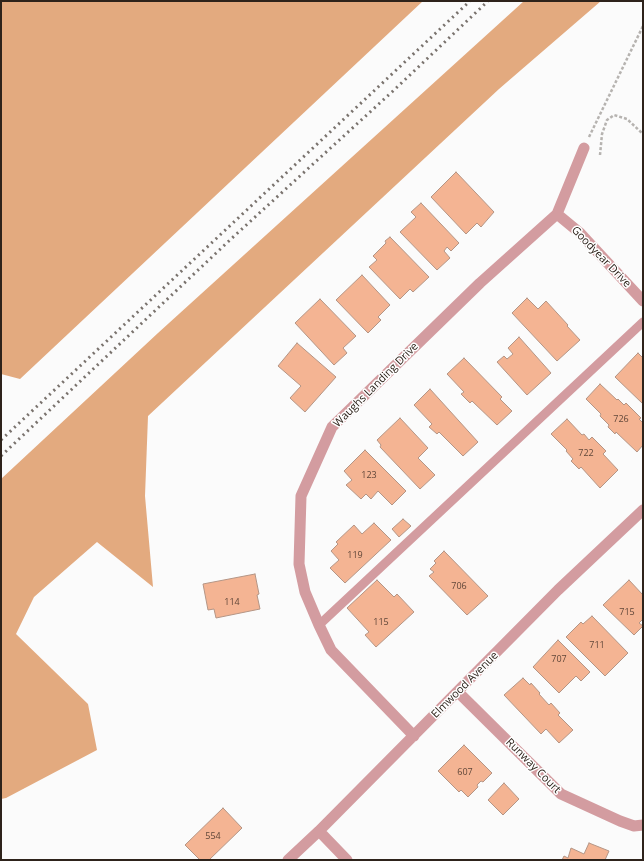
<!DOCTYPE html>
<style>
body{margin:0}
#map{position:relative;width:644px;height:861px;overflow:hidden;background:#fbfbfb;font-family:"Open Sans",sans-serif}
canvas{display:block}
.frame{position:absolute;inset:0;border:2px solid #2e231b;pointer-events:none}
</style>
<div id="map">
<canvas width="644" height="861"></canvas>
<div class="frame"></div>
</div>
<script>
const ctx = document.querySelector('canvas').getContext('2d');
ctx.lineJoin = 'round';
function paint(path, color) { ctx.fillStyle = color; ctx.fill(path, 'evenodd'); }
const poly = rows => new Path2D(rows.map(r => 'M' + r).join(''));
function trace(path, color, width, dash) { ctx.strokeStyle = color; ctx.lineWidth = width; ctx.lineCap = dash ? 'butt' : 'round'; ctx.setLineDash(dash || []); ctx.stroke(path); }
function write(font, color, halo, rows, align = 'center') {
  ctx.font = font + ' "Open Sans",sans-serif'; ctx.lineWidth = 3; ctx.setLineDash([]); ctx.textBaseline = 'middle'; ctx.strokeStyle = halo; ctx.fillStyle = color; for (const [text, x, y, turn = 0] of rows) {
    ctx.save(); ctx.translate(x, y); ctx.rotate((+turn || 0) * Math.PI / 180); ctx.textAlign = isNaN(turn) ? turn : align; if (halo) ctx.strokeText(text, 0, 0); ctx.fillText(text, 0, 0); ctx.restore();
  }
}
const forest = poly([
 [1,1,423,1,20,379,1,374],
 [524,1,601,1,499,89,148,416,145,496,153,587,97,542,34,597,16,634,88,704,97,750,6,798,1,799,1,479,158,333]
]);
const building = poly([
 [456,172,494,212,481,227,477,223,466,234,431,197,456,172],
 [421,203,459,243,451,251,447,247,444,251,450,258,437,270,400,232,416,217,411,212,421,203],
 [390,237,429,277,413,292,410,289,400,299,369,267,377,260,373,256,386,243,385,241,390,237],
 [362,275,390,305,378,317,381,320,368,333,336,300,362,275],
 [527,298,538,309,546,301,568,325,567,326,580,340,557,361,512,313,527,298],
 [320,299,356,336,343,348,347,353,334,365,295,323,320,299],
 [519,337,551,373,527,395,497,362,504,356,507,359,513,354,508,348,519,337],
 [297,343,336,377,305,412,290,398,301,386,278,366,297,343],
 [638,353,643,358,643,404,615,377,638,353],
 [464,358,502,397,500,399,512,411,497,425,472,401,470,403,461,394,464,392,447,374,464,358],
 [600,384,617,400,618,399,624,405,626,403,641,418,639,419,643,423,643,445,637,452,616,432,615,434,608,427,609,425,600,416,601,414,586,399,600,384],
 [430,389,478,442,463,456,439,432,437,434,429,427,432,424,414,405,430,389],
 [400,418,428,448,418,458,435,475,420,489,380,447,381,445,377,440,400,418],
 [567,419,582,435,584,434,589,440,592,437,606,451,603,454,618,470,600,488,581,467,579,469,571,461,573,459,566,451,567,450,551,434,567,419],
 [365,450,406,491,392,505,378,491,371,499,366,494,361,499,346,485,352,480,344,471,365,450],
 [403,519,411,526,399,537,392,529,403,519],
 [374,523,391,540,345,583,330,568,339,560,331,551,338,544,336,542,354,525,362,534,374,523],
 [444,551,488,596,467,615,429,576,434,572,430,569,436,563,434,561,444,551],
 [255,574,259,594,257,595,260,609,216,618,214,609,208,610,203,584,255,574],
 [377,580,394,597,397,594,414,612,376,647,365,635,369,632,347,608,377,580],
 [629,580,643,595,643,619,639,623,643,626,634,635,603,605,629,580],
 [592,616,628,653,605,676,566,637,581,622,583,624,592,616],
 [558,640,590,672,581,681,576,676,559,693,533,667,558,640],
 [523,678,530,685,531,683,540,693,539,694,549,705,551,703,560,713,558,715,573,730,559,743,546,729,541,734,504,695,523,678],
 [464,745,492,773,483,782,481,781,477,785,478,787,468,797,461,790,459,792,438,771,464,745],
 [504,783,519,799,503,815,488,800,504,783],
 [223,808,242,828,209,860,200,860,185,845,223,808],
 [589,843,609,851,605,860,562,860,564,856,568,858,571,848,584,854,589,843]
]);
const path = poly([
 [589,137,643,26],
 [600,155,602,134,607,120,614,115,627,119,643,134]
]);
const service = poly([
 [319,625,643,322]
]);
const minor = poly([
 [557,214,580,233,643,301],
 [458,692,561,794,620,821,634,826,643,825],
 [414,736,331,650,319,625,305,592,299,564,301,496,332,427,480,283,557,214,584,148],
 [319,831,347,860],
 [288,860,319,831,558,590,643,510]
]);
const rail = poly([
 [1,440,470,1],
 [1,456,231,239,393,91,488,1]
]);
const numberNames = [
 ["726",621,419],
 ["722",586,453],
 ["123",369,475],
 ["119",355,555],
 ["706",459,586],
 ["114",232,602],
 ["715",627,612],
 ["115",381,622],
 ["711",597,645],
 ["707",559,659],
 ["607",465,772],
 ["554",213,836]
];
const streetNames = [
 ["Goodyear Drive",601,257,46],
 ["Waughs Landing Drive",376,385,-45],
 ["Elmwood Avenue",465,685,-45],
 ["Runway Court",533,766,45]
];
paint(forest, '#e3aa7f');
paint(building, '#f4b493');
trace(building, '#b49585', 1);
trace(path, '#b6b3b0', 2.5, [3, 2]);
trace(service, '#d39ca0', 9);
trace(minor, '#d39ca0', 11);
trace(rail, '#79726d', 3, [2, 4]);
write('9px', '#604739', null, numberNames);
write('11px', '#2e231b', '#fff', streetNames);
</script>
